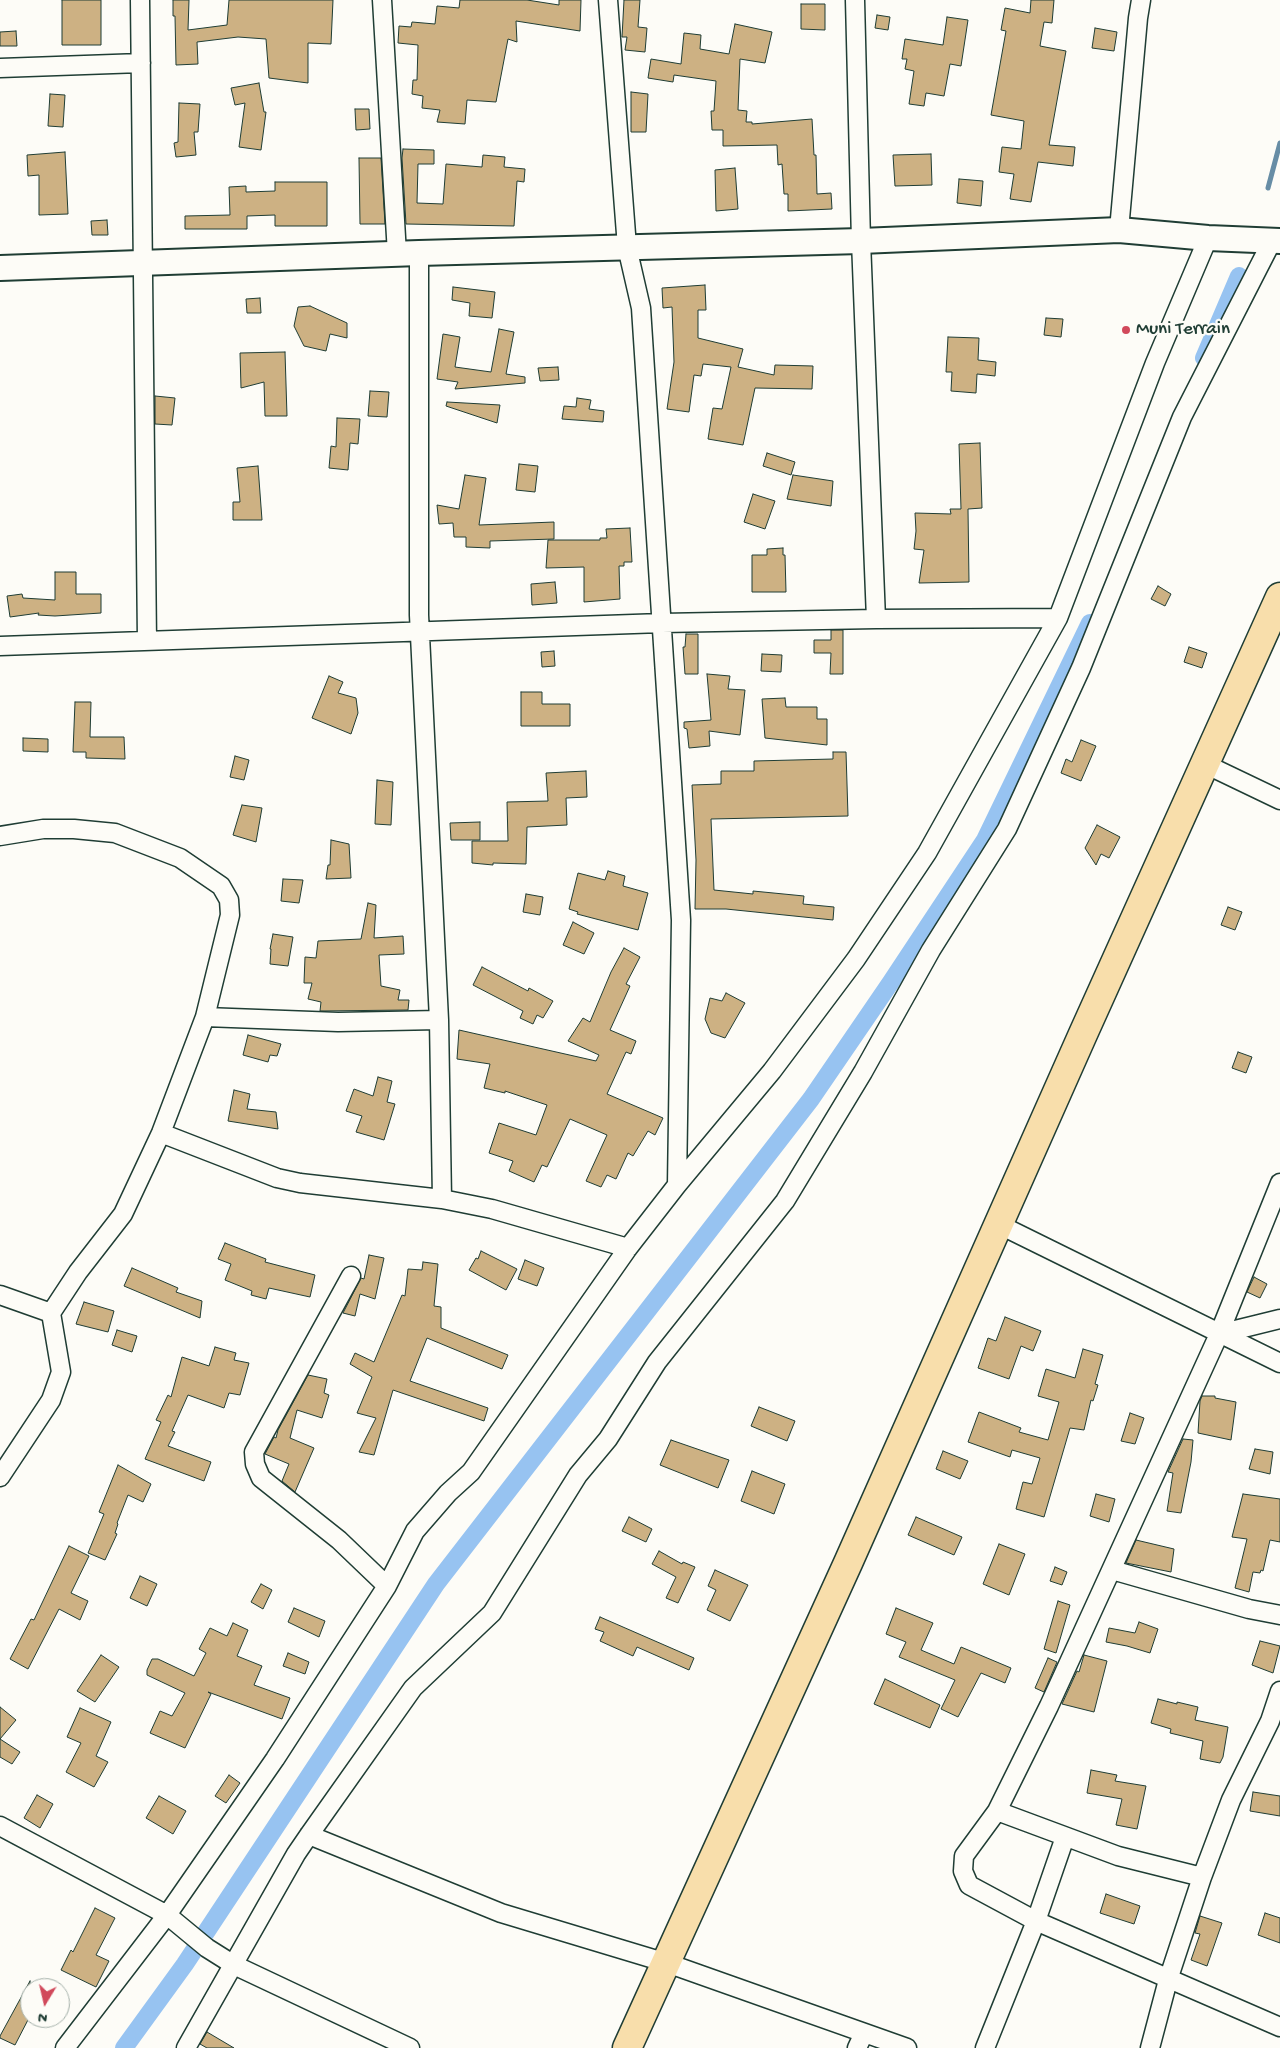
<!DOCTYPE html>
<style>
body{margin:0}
#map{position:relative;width:1280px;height:2048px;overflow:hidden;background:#fdfcf7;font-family:"Gochi Hand",sans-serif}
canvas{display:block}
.north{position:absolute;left:20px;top:1978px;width:50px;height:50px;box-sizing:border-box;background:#fdfcf7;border:1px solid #a4b0a9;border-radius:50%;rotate:189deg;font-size:14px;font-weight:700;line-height:20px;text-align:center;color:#1f3d34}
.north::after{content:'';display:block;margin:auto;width:18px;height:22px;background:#d1495b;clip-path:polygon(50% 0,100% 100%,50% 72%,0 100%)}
</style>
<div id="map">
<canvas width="1280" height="2048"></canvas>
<div class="north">N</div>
</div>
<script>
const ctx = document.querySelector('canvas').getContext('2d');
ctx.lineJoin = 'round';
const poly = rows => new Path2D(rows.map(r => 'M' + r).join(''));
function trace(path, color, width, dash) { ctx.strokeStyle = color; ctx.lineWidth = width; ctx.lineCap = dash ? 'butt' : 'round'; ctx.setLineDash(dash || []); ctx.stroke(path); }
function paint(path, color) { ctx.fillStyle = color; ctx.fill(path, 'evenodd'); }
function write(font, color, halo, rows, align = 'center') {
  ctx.font = font + ' "Gochi Hand",sans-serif'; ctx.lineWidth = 4.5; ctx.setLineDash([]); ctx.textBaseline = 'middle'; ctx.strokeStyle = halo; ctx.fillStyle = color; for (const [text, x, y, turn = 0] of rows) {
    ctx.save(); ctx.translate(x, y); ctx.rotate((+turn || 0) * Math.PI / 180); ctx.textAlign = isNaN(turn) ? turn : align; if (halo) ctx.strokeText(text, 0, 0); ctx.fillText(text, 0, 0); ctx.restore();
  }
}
const stream = poly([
 [1268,188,1280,143]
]);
const canal = poly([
 [1204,358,1239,276],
 [124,2048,185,1964,436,1584,811,1099,891,982,985,840,1090,623]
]);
const building = poly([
 [62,0,101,0,101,45,62,45,62,0],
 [173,0,189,0,188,30,227,25,229,0,333,0,331,44,308,43,308,83,269,78,266,39,238,37,197,42,198,64,176,65,175,16,173,16,173,0],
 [460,0,527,0,559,5,559,0,581,0,580,31,516,21,517,42,508,39,496,102,467,100,465,124,437,122,440,110,422,108,423,96,412,94,413,80,417,80,418,45,398,43,399,26,411,27,412,22,435,24,437,6,459,8,460,0],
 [624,0,640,0,638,27,647,28,645,52,625,50,627,37,622,37,624,0],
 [1031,0,1054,0,1052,23,1044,22,1040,46,1066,51,1049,145,1075,147,1073,166,1038,162,1031,202,1010,199,1014,174,999,172,1002,147,1021,149,1024,121,991,115,1006,31,1001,30,1005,8,1030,13,1031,0],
 [801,4,825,4,825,30,801,29,801,4],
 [877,15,890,17,888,30,875,28,877,15],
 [947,17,968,20,961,66,950,64,944,96,926,93,924,106,909,104,914,71,905,69,907,59,902,59,905,39,943,45,947,17],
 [735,24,772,32,765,63,740,59,738,110,747,111,746,122,752,122,752,124,812,119,814,155,816,155,817,194,831,193,832,209,788,211,788,194,784,194,782,164,778,165,777,145,723,146,723,130,712,130,711,111,714,111,716,81,674,75,673,82,648,78,651,59,681,64,684,33,701,35,700,49,729,54,735,24],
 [1095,28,1117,32,1114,51,1092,48,1095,28],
 [16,31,17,46,0,46,0,32,16,31],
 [259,83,264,112,266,112,261,150,239,147,245,103,235,105,231,88,259,83],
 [631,92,648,94,646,132,631,132,631,92],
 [50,94,65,95,63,127,48,126,50,94],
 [179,103,200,104,198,132,194,132,196,155,176,157,174,143,178,142,179,103],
 [355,109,369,109,370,129,356,130,355,109],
 [403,149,434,150,434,164,418,164,417,203,443,204,446,164,482,167,483,155,505,157,504,167,525,169,524,182,517,181,514,226,406,224,402,158,403,149],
 [65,152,68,214,39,215,39,175,28,176,27,155,65,152],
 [931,154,932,185,895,186,893,155,931,154],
 [359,158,381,158,385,224,360,224,359,158],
 [735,168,738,209,716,211,715,170,735,168],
 [959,179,983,181,981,206,957,203,959,179],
 [275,182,327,182,327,226,275,226,275,215,247,216,247,229,185,229,185,216,230,215,229,187,246,186,246,192,275,191,275,182],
 [107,220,108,235,92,235,91,221,107,220],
 [705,285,706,310,698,310,698,338,743,349,738,367,774,375,775,365,813,366,812,389,755,388,743,445,708,439,713,408,722,409,731,367,703,364,701,376,694,375,689,412,667,409,674,362,672,307,663,308,662,288,705,285],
 [453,287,495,292,492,318,469,316,470,303,452,300,453,287],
 [260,298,261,313,247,313,246,299,260,298],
 [310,306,347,323,347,338,330,334,326,351,304,346,294,326,298,307,310,306],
 [1046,318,1063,319,1061,337,1044,335,1046,318],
 [499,329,514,332,506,374,525,377,525,383,455,389,458,382,437,379,443,334,460,337,455,367,491,372,499,329],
 [948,337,979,338,978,360,996,362,995,376,977,374,976,393,951,391,952,372,946,372,948,337],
 [285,352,287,416,265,416,264,382,241,388,240,353,285,352],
 [558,367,559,380,540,381,538,368,558,367],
 [370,391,389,392,387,417,368,416,370,391],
 [155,396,175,398,172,425,155,424,155,396],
 [577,398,591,400,589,409,604,411,603,422,562,419,564,406,576,407,577,398],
 [447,402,500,405,497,423,446,406,447,402],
 [337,418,360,419,358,444,350,443,348,470,329,468,331,446,336,447,337,418],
 [980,443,982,508,968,509,969,582,919,583,924,550,914,549,916,531,915,513,951,514,950,509,961,509,959,444,980,443],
 [767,453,795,462,791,475,763,466,767,453],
 [519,464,538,466,535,492,516,490,519,464],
 [258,466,262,520,233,520,233,502,240,502,237,468,258,466],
 [465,475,486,478,479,525,554,522,554,539,490,541,490,548,466,547,466,537,454,537,453,523,439,524,437,505,459,509,465,475],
 [793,475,833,481,831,506,787,499,793,475],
 [753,494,775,501,765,529,744,522,753,494],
 [630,528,632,562,624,562,624,566,619,566,620,599,584,602,584,567,546,568,548,540,600,540,600,538,607,538,606,529,630,528],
 [783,548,783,555,785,555,786,592,752,592,752,555,767,555,767,549,783,548],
 [55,572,76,572,76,594,101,594,101,613,55,616,38,615,39,613,10,617,7,596,22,594,23,598,55,600,55,572],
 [555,582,557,603,532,605,531,584,555,582],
 [1158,586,1171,594,1165,606,1151,599,1158,586],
 [831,630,843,630,843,674,830,674,831,653,814,653,814,640,831,640,831,630],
 [686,634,698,634,698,674,685,674,683,647,685,647,686,634],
 [1189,647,1207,653,1202,668,1184,662,1189,647],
 [554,651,555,666,542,667,541,652,554,651],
 [762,654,782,655,781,672,761,671,762,654],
 [707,674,730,676,728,689,745,690,740,735,709,731,710,746,689,748,687,729,684,728,684,722,711,720,707,674],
 [329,676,343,682,338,693,356,698,358,713,351,734,312,718,329,676],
 [521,692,542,692,542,704,570,704,570,726,521,726,521,692],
 [785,698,786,707,817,707,817,719,827,719,827,745,765,738,762,699,785,698],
 [75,702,91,702,90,737,124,737,125,759,86,758,86,752,73,752,75,702],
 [23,738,48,739,48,752,23,751,23,738],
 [1081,740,1096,746,1081,781,1061,773,1066,759,1072,762,1081,740],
 [833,752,846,752,848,816,711,819,714,890,753,894,753,891,804,896,803,904,834,907,833,920,726,909,695,909,696,860,692,785,721,784,721,771,754,771,754,761,833,759,833,752],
 [235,756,249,760,244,780,230,777,235,756],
 [586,771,587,797,566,798,567,825,527,827,526,864,493,863,493,865,472,863,472,841,508,841,507,802,548,801,546,773,586,771],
 [377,780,393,782,391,825,375,824,377,780],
 [242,805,262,808,256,842,233,835,242,805],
 [480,822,480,840,451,840,450,823,480,822],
 [1097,825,1120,837,1109,858,1101,854,1096,865,1085,848,1097,825],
 [331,840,349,844,351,878,326,879,328,865,330,865,331,840],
 [608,871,625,876,623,886,648,893,638,930,577,914,578,912,569,909,578,873,605,880,608,871],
 [283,879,303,880,299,903,281,901,283,879],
 [526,894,543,897,540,915,523,912,526,894],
 [368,903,376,905,374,938,403,936,404,954,379,955,381,986,400,990,398,1000,409,1000,408,1010,320,1011,321,1002,308,999,312,983,304,983,305,957,316,958,318,941,361,939,368,903],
 [1228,907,1242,912,1235,930,1221,925,1228,907],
 [573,922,594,933,584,954,563,945,573,922],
 [273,934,293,937,288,966,270,964,271,949,270,949,273,934],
 [624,948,640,957,626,984,630,986,610,1030,636,1041,631,1054,626,1052,607,1094,663,1118,655,1135,648,1131,633,1156,628,1153,616,1179,607,1175,601,1187,586,1181,607,1135,570,1119,547,1167,542,1165,534,1182,509,1171,513,1161,489,1153,499,1123,536,1135,547,1105,505,1091,505,1093,484,1088,490,1064,457,1059,459,1030,596,1061,599,1055,568,1041,583,1018,590,1022,611,972,624,948],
 [482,967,528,991,529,988,553,1001,543,1018,537,1015,533,1024,520,1018,523,1011,473,985,482,967],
 [726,993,745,1003,725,1038,711,1033,705,1019,710,998,722,1001,726,993],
 [248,1035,281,1044,277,1056,270,1055,268,1062,243,1055,248,1035],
 [1238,1052,1252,1057,1246,1073,1232,1068,1238,1052],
 [378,1077,392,1081,387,1102,395,1104,384,1140,356,1132,362,1116,346,1111,354,1089,373,1096,378,1077],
 [234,1090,250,1094,247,1109,276,1112,278,1129,228,1121,234,1090],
 [225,1243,266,1259,265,1262,315,1275,310,1297,269,1288,266,1299,251,1295,252,1291,225,1280,231,1264,218,1259,225,1243],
 [481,1251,517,1269,506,1290,469,1270,476,1258,478,1259,481,1251],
 [369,1255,384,1258,375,1299,360,1294,355,1316,343,1313,361,1278,364,1279,369,1255],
 [525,1260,544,1268,537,1286,518,1279,525,1260],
 [423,1262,438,1264,434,1306,441,1307,441,1328,508,1355,502,1369,427,1338,410,1381,488,1408,484,1421,393,1390,374,1455,359,1452,376,1418,357,1413,372,1377,350,1364,355,1353,374,1362,402,1295,405,1296,408,1269,422,1270,423,1262],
 [132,1268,178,1288,176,1292,202,1301,200,1318,124,1286,132,1268],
 [1254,1277,1267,1284,1260,1298,1247,1292,1254,1277],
 [84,1302,114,1311,108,1332,76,1324,84,1302],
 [1005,1317,1041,1331,1033,1351,1021,1346,1009,1379,978,1368,988,1338,996,1341,1005,1317],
 [117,1330,137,1336,132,1352,112,1345,117,1330],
 [215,1347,236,1353,234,1360,249,1363,240,1395,229,1393,224,1408,188,1395,172,1431,175,1432,168,1446,211,1462,204,1481,145,1459,161,1422,156,1420,168,1395,171,1397,182,1357,209,1366,215,1347],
 [1083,1349,1103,1355,1095,1384,1098,1385,1093,1401,1091,1400,1084,1430,1070,1428,1044,1517,1016,1509,1023,1482,1032,1484,1040,1458,1012,1450,1010,1457,968,1442,979,1412,1021,1428,1019,1432,1048,1440,1059,1402,1038,1396,1046,1369,1075,1378,1083,1349],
 [308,1375,327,1379,324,1393,329,1395,322,1418,297,1410,290,1438,314,1448,295,1492,282,1481,289,1464,265,1454,274,1437,276,1438,278,1430,308,1375],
 [1202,1396,1215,1396,1215,1398,1236,1402,1231,1440,1198,1433,1200,1401,1202,1396],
 [759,1407,795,1421,787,1441,751,1426,759,1407],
 [1130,1413,1144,1418,1135,1444,1121,1441,1130,1413],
 [1183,1439,1193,1440,1191,1462,1181,1513,1167,1511,1173,1473,1168,1472,1183,1439],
 [671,1440,729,1460,718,1488,660,1465,671,1440],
 [1255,1449,1273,1452,1270,1474,1249,1469,1255,1449],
 [943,1451,968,1461,960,1479,936,1469,943,1451],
 [118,1465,151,1484,143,1502,128,1495,117,1523,118,1524,115,1533,117,1534,105,1560,88,1553,104,1514,99,1512,118,1465],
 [752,1471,785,1484,774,1514,741,1501,752,1471],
 [1096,1494,1115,1499,1109,1522,1090,1516,1096,1494],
 [1243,1494,1280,1499,1280,1542,1270,1540,1263,1571,1261,1570,1260,1573,1253,1572,1249,1592,1235,1588,1247,1539,1232,1537,1243,1494],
 [629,1517,652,1529,646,1542,622,1531,629,1517],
 [916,1517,962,1537,954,1555,908,1535,916,1517],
 [1136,1540,1174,1549,1171,1572,1126,1563,1136,1540],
 [999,1544,1025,1554,1009,1595,983,1584,999,1544],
 [69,1546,89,1556,71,1593,88,1601,80,1620,59,1609,28,1669,10,1659,31,1619,34,1620,69,1546],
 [659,1551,682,1564,683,1562,695,1567,678,1603,666,1598,676,1577,652,1564,659,1551],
 [1055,1567,1067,1572,1062,1585,1050,1581,1055,1567],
 [715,1570,748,1585,730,1621,707,1610,716,1590,708,1586,715,1570],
 [140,1576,157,1584,147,1606,130,1598,140,1576],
 [261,1584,272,1590,263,1609,251,1602,261,1584],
 [1058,1601,1070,1605,1056,1653,1044,1649,1058,1601],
 [294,1608,325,1621,319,1637,288,1622,294,1608],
 [896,1608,933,1623,921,1650,954,1664,961,1647,1011,1668,1005,1683,981,1673,958,1717,941,1709,955,1680,899,1657,906,1642,886,1634,896,1608],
 [600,1617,694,1658,689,1670,637,1647,633,1656,600,1641,604,1632,595,1629,600,1617],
 [1139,1622,1158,1629,1150,1653,1127,1646,1106,1642,1109,1628,1135,1633,1139,1622],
 [233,1623,248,1630,237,1656,262,1666,254,1685,290,1698,282,1719,208,1692,211,1694,185,1748,150,1733,160,1711,172,1716,185,1693,147,1675,147,1670,152,1659,158,1659,194,1676,206,1653,199,1649,210,1628,227,1636,233,1623],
 [1260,1641,1280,1646,1273,1673,1252,1665,1260,1641],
 [288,1653,309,1662,305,1674,283,1666,288,1653],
 [101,1655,119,1667,95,1702,77,1691,101,1655],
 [1084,1655,1107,1661,1094,1712,1062,1704,1077,1671,1079,1672,1084,1655],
 [1048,1658,1057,1662,1044,1692,1035,1688,1048,1658],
 [885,1679,940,1705,930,1728,874,1704,885,1679],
 [1158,1699,1177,1704,1177,1702,1198,1707,1195,1720,1228,1727,1223,1757,1220,1763,1200,1759,1203,1741,1170,1733,1171,1729,1151,1723,1158,1699],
 [0,1707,16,1720,0,1739,20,1752,12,1764,0,1757,0,1707],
 [80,1708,111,1722,96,1756,108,1762,94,1787,66,1772,81,1743,67,1737,80,1708],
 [1091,1770,1117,1775,1115,1781,1146,1786,1137,1829,1116,1825,1122,1799,1087,1793,1091,1770],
 [229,1775,240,1783,226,1803,215,1796,229,1775],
 [1253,1792,1280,1796,1280,1816,1250,1811,1253,1792],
 [37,1795,53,1804,40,1828,24,1818,37,1795],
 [159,1796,186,1811,173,1834,146,1818,159,1796],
 [1106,1894,1140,1906,1134,1924,1100,1913,1106,1894],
 [95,1908,115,1918,96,1955,109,1961,96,1987,61,1970,71,1950,73,1952,95,1908],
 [1265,1913,1280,1918,1280,1943,1258,1935,1265,1913],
 [1200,1916,1222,1923,1207,1966,1191,1960,1200,1934,1195,1933,1200,1916],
 [30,1981,30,2016,15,2045,0,2038,0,2036,30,1981],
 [207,2032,234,2048,207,2048,200,2044,207,2032]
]);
const street = poly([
 [140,0,147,641],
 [382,0,397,254],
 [608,0,627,247,641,308,681,920,677,1185],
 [855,0,861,241,876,619],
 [0,68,141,63],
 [1119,230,1138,18,1141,0],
 [419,253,419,615,439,1020,442,1199],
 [0,646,662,623,876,619,1058,618],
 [1205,764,1280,800],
 [0,836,43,829,74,829,115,833,180,858,221,886,229,900,230,915,205,1017,161,1133,123,1214,78,1272,51,1313,61,1372,51,1400,0,1477],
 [205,1017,338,1022,439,1020],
 [161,1133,277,1178,300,1183,442,1199,492,1209,628,1248],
 [1280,1183,1219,1334,1049,1706,997,1811,964,1856,963,1871,969,1885,1036,1921,1280,2027],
 [998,1224,1280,1363],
 [351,1276,254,1452,255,1464,261,1478,339,1540,387,1586],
 [0,1295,51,1313],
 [1219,1334,1280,1319],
 [1112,1570,1249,1609,1280,1615],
 [997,1811,1118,1856,1202,1877],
 [0,1826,167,1915,207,1948,234,1965,410,2048],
 [309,1835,501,1913,667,1963,907,2048],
 [65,2048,167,1915,275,1759,387,1586,415,1531,448,1493,471,1472,628,1248,677,1185,772,1071,856,959,927,853,1058,618,1155,363,1208,238],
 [186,2048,296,1854,309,1835,413,1688,492,1613,578,1475,608,1439,657,1362,785,1201,863,1072,931,950,1007,829,1081,668,1182,417,1272,241],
 [857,2048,864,2033],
 [985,2048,1036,1921,1065,1837],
 [1150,2048,1168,1980,1202,1877,1231,1800,1270,1721,1280,1691]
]);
const secondary = poly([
 [0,268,419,253,861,241,1119,230,1208,238,1280,241]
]);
const highway = poly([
 [627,2048,848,1563,1083,1034,1280,597]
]);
const markers = [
 [1126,330,5,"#d1495b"]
];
const poiNames = [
 ["Muni Terrain",1136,330]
];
trace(stream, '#678da5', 5);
trace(canal, '#97c3f1', 18);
paint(building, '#cdb183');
trace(building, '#1f3d34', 1);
trace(street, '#1f3d34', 21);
trace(secondary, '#1f3d34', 28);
trace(highway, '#1f3d34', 31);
trace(street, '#fdfcf7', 18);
trace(secondary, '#fdfcf7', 24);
trace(highway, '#f8deab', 28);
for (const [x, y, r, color] of markers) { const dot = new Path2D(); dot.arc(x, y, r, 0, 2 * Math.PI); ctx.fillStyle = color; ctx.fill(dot); trace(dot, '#fdfcf7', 2); }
write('19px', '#1f3d34', '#fdfcf7', poiNames, 'left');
</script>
